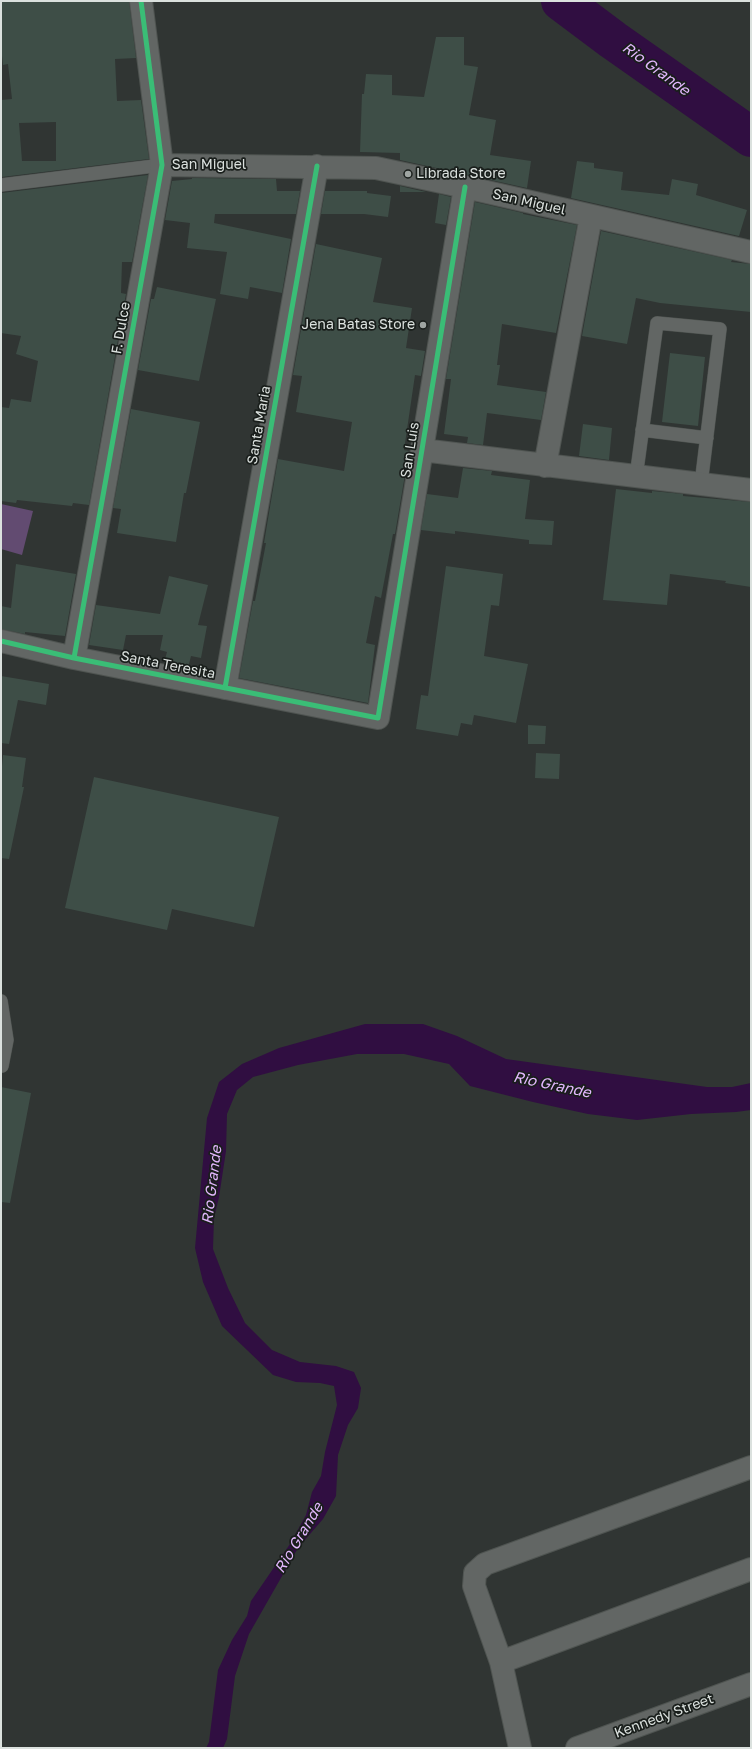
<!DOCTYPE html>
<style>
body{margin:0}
#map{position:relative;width:752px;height:1749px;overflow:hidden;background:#303533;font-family:"Golos Text",sans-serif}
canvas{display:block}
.frame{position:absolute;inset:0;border:2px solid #dbe1de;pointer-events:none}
</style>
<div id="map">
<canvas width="752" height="1749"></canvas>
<div class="frame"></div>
</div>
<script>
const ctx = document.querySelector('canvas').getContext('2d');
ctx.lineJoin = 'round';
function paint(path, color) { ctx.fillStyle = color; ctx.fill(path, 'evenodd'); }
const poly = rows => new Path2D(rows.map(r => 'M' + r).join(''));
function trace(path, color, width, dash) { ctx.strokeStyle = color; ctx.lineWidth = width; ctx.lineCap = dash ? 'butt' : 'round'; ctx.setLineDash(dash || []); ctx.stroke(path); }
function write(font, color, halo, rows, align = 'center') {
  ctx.font = font + ' "Golos Text",sans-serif'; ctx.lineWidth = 3.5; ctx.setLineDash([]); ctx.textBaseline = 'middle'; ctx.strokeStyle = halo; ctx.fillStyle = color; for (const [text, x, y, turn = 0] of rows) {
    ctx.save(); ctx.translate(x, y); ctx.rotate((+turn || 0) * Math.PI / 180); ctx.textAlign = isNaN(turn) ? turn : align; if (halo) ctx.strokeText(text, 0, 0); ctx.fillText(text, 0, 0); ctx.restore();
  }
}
const green = poly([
 [1,504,33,511,22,555,1,549]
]);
const water = poly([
 [365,1024,423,1024,457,1036,506,1059,707,1087,732,1087,751,1083,751,1110,736,1112,691,1114,637,1120,588,1114,533,1102,470,1086,449,1064,404,1054,357,1054,298,1065,253,1077,237,1090,227,1114,226,1151,219,1197,214,1218,213,1249,228,1288,245,1323,272,1350,300,1362,336,1366,354,1372,361,1388,358,1408,348,1425,338,1455,336,1496,323,1519,298,1548,249,1634,235,1676,227,1739,223,1748,206,1748,209,1742,218,1670,232,1640,247,1616,251,1601,290,1544,306,1515,312,1492,321,1476,325,1452,337,1405,334,1386,320,1383,296,1382,273,1375,222,1326,203,1282,195,1248,207,1118,219,1082,242,1064,279,1048]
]);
const river = poly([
 [561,1,613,40,751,137]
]);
const building = poly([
 [1,1,129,1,136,58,115,59,117,101,141,100,149,159,2,177,1,100,12,99,8,64,3,65,1,47],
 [56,122,56,161,22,161,19,123],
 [436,37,464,37,464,65,478,67,469,115,496,120,490,155,531,161,527,188,400,160,400,153,360,152,362,94,364,94,366,74,392,75,392,95,424,97],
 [577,161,594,163,594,168,623,172,621,190,669,195,672,179,698,184,696,195,747,210,739,236,571,198],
 [148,175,132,262,122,262,121,293,126,294,89,505,73,503,72,506,17,500,16,503,1,501,1,407,9,408,11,399,31,402,38,361,16,354,21,336,1,333,1,193],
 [192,178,276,179,277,191,300,191,296,214,215,214,214,223,291,239,282,293,250,287,248,299,220,294,227,252,187,248,190,223,165,220,172,181,192,179],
 [400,186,426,192,400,192],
 [325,191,367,191,367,193,391,196,388,217,364,214,321,214],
 [439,194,451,197,446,225,435,223],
 [475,202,523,213,523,214,577,225,556,333,502,324,497,365,500,365,497,385,546,392,541,420,487,413,483,445,467,443,468,437,444,434,451,379,446,379],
 [601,231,732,260,731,262,751,264,751,312,660,303,636,298,627,344,582,336],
 [316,244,382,258,373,302,412,308,406,348,425,351,421,376,415,375,404,450,409,451,395,534,393,534,381,598,375,596,366,643,375,645,368,703,239,678,253,601,255,601,266,543,264,543,278,459,344,471,352,422,296,412,302,376,293,375],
 [157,287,216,299,199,381,138,370,151,299,154,299],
 [670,353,705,357,698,426,662,422],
 [131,409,200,422,186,493,184,493,176,542,117,533,121,509,113,508],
 [583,424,612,428,609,460,579,456],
 [463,468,492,471,491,475,530,480,525,519,554,521,552,545,529,544,529,540,455,531,455,534,421,530,427,494,458,498],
 [616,489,652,493,652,491,683,494,683,496,751,502,751,587,725,583,726,581,670,574,667,605,603,600],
 [16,564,76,574,65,636,25,632,25,634,1,629,1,606,11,608],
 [446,566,503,574,499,606,491,605,484,656,528,664,516,723,474,715,472,725,461,723,458,736,416,729,421,695,428,696],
 [169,576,208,585,198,625,207,626,201,658,191,656,188,668,164,663,167,652,160,650,163,635,126,635,123,650,89,645,96,605,160,614],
 [1,676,49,684,46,705,18,700,9,744,1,743],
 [528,725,546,726,545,744,528,744],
 [536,753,560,754,559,779,535,778],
 [3,755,26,758,22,787,24,787,9,859,1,858,1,777],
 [94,777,279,817,254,927,172,909,167,930,65,908],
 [1,1087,31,1093,10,1203,1,1202]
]);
const lane = poly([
 [1,185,162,165],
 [642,430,707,438],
 [636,477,657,323,720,329,701,484],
 [1,1001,7,1040,2,1066]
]);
const street = poly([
 [162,165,376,168,465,187,751,252],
 [422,450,751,490],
 [545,466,591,216],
 [1,641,74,658,378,718,465,187],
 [74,658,162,165,141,1],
 [225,688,317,166],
 [501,1662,751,1569],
 [520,1748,501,1662,474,1586,475,1573,485,1564,751,1467],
 [577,1748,751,1684]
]);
const cycleway = poly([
 [1,641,74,658,378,718,465,187],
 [74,658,162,165,141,1],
 [225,688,317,166]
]);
const markers = [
 [408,174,4,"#9fa5a2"],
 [423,325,4,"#9fa5a2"]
];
const streetNames = [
 ["San Miguel",209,165],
 ["San Miguel",529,202,13],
 ["F. Dulce",121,328,-80],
 ["Santa Maria",259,425,-80],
 ["San Luis",410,450,-81],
 ["Santa Teresita",168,665,11],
 ["Kennedy Street",664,1716,-20]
];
const poiNames = [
 ["Librada Store",416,174],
 ["Jena Batas Store",415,325,"right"]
];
const waterNames = [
 ["Rio Grande",656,69,36],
 ["Rio Grande",552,1085,12],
 ["Rio Grande",212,1185,-83],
 ["Rio Grande",299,1538,-59]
];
paint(green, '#624b71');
paint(water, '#300e41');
trace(river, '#300e41', 40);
paint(building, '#3e4e47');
trace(lane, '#4f5451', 14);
trace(street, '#4f5451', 24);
trace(lane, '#626664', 13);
trace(street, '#626664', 22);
trace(cycleway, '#3abd76', 5);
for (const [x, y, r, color] of markers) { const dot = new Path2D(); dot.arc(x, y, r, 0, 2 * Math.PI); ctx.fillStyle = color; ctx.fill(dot); trace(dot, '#191e1b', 1.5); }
write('14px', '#dbe1de', '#191e1b', streetNames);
write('14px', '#dbe1de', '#191e1b', poiNames, 'left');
write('italic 15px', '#e2b7fd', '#191e1b', waterNames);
</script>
